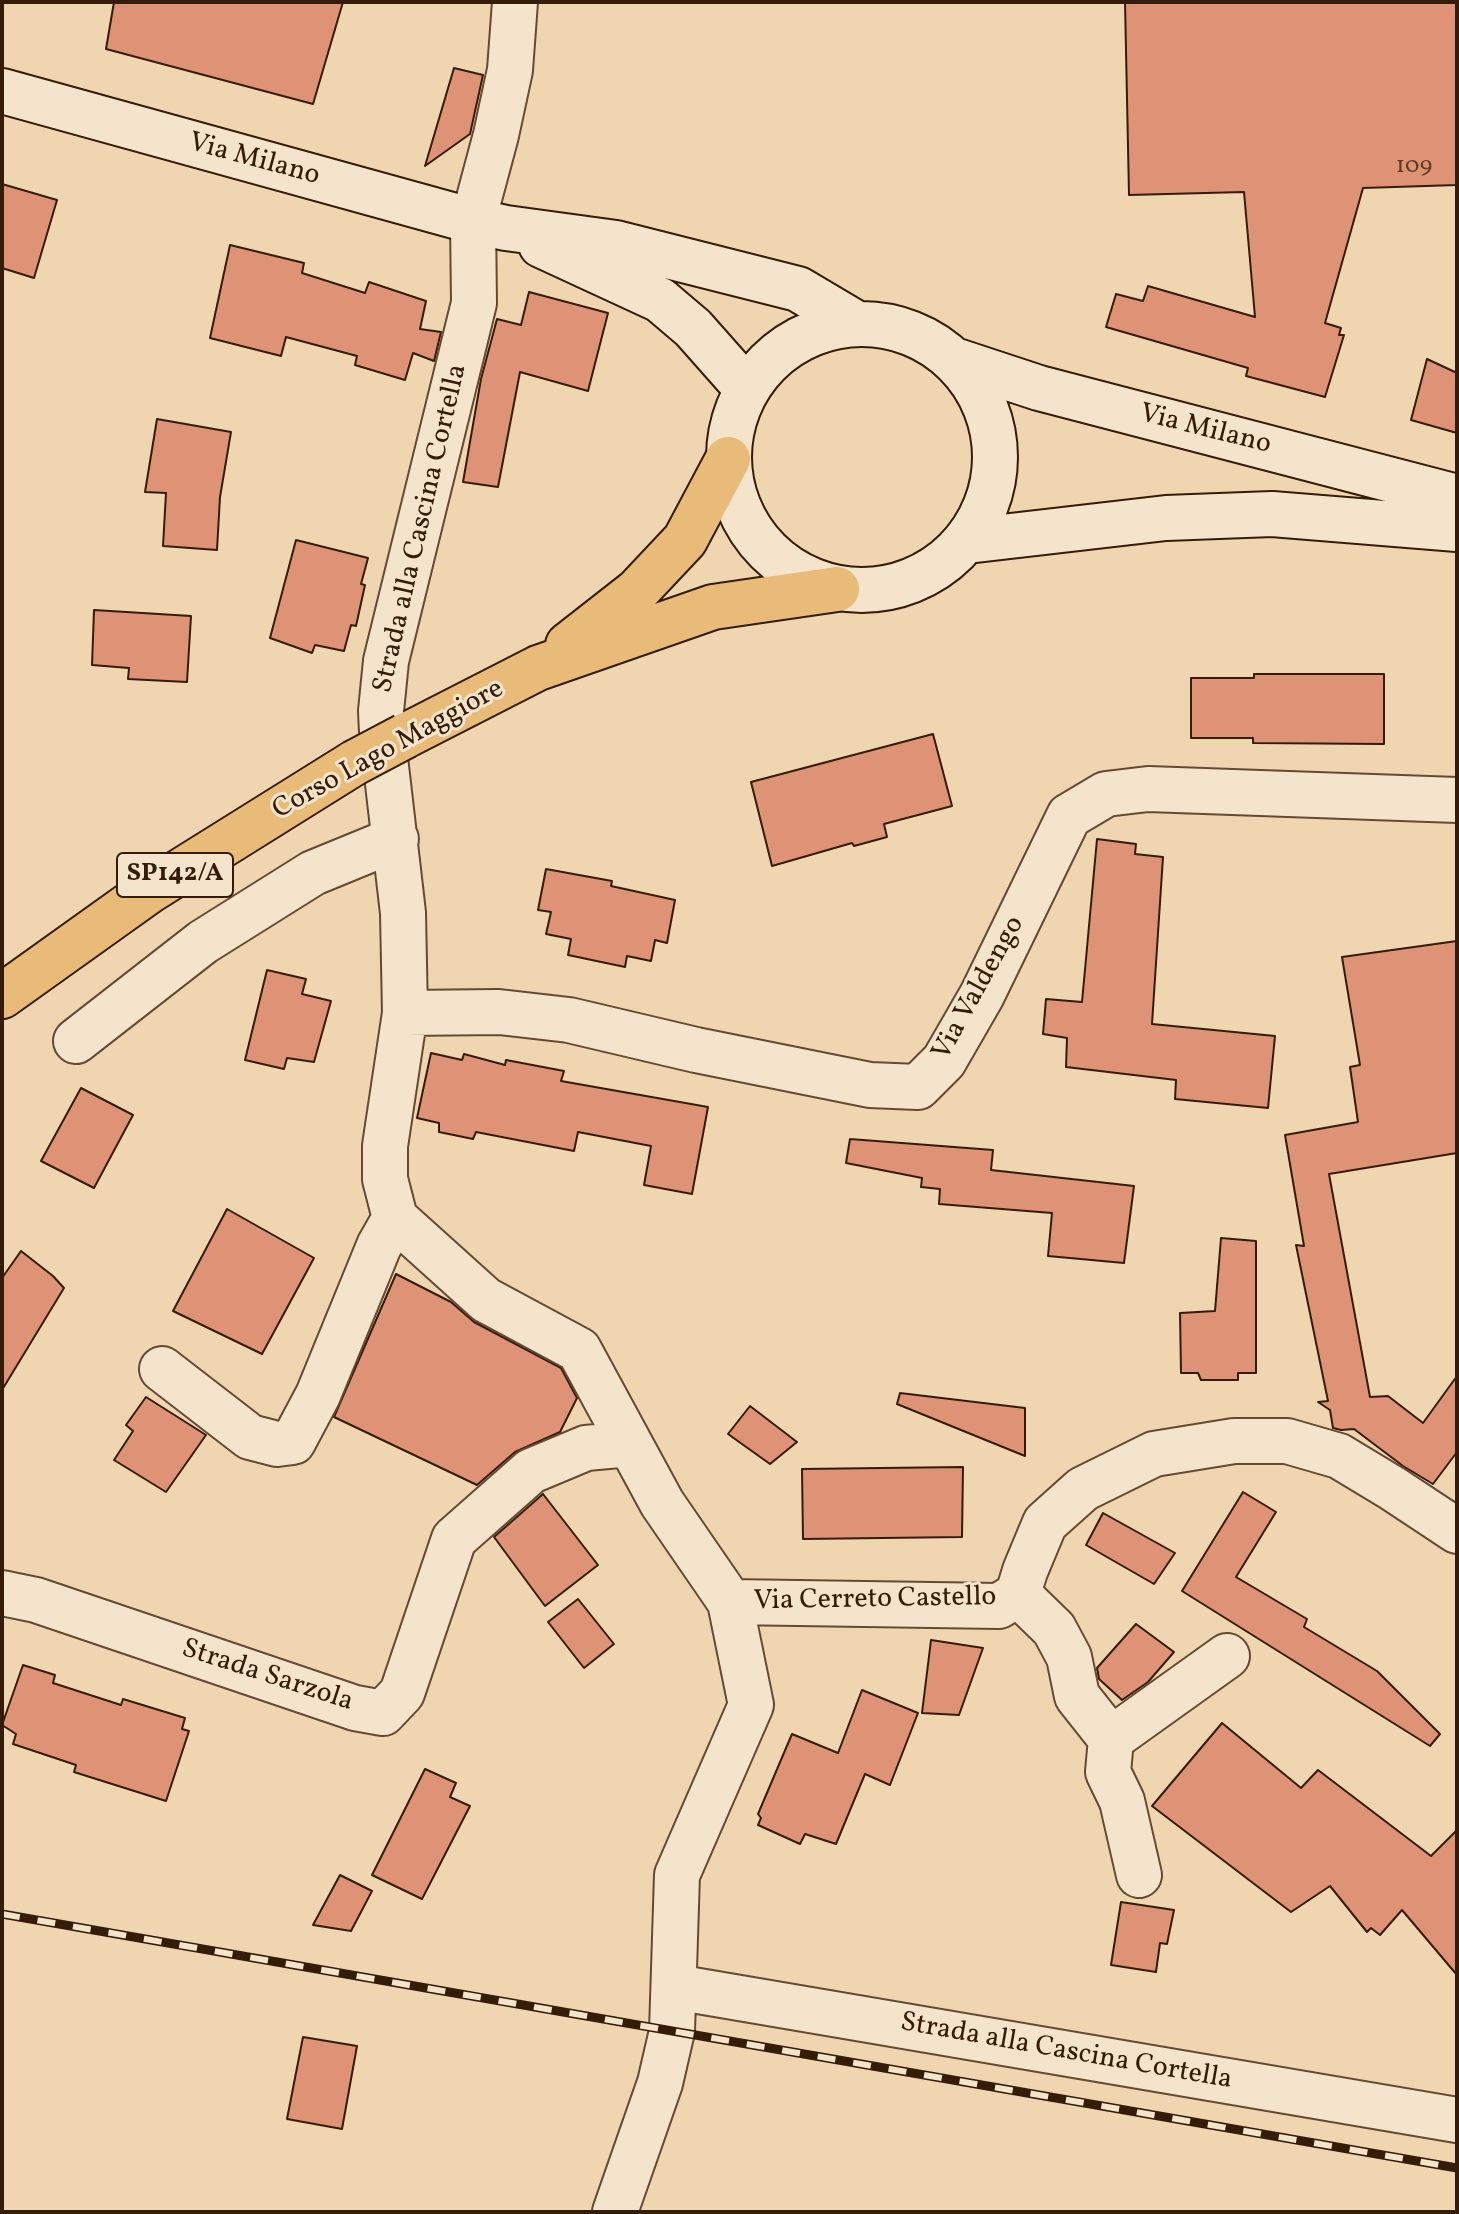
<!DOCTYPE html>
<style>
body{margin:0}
#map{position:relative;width:1459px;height:2214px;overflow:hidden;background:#efd6b0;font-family:Vollkorn,serif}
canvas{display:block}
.frame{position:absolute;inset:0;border:4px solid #351c09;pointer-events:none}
</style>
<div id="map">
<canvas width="1459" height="2214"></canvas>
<div class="frame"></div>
</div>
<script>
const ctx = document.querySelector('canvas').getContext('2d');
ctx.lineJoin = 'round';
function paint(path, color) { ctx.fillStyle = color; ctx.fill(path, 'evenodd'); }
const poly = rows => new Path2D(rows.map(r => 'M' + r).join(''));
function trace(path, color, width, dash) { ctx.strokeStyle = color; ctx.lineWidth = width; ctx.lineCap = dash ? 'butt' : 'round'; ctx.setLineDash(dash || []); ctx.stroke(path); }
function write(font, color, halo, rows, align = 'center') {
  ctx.font = font + ' Vollkorn,serif'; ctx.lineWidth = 6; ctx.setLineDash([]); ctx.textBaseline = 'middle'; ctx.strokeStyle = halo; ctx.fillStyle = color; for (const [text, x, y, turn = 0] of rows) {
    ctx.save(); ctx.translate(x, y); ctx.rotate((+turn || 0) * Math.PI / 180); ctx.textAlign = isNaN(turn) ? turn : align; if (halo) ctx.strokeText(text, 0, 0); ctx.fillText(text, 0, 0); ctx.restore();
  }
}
const building = poly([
 [114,2,343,2,313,104,106,49,114,2],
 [1125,2,1457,2,1457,185,1363,188,1325,323,1341,328,1339,335,1344,335,1325,397,1246,376,1248,368,1106,327,1116,294,1143,301,1148,286,1255,317,1244,192,1129,195,1125,2],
 [454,68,483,75,470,134,425,166,454,68],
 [2,184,57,200,34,278,2,268,2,184],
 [230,245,304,263,302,273,365,293,369,282,426,301,420,329,441,332,434,361,413,353,405,380,355,365,357,356,286,337,281,356,210,338,230,245],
 [529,292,608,313,588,391,520,372,498,487,463,482,481,379,497,319,521,325,529,292],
 [1427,359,1457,373,1457,433,1411,420,1427,359],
 [157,419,231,432,220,497,217,550,163,546,166,493,145,492,157,419],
 [296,540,368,558,361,584,365,585,356,626,351,625,344,651,315,645,312,653,270,638,296,540],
 [94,610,191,616,187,682,128,679,129,668,92,665,94,610],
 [1254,674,1384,674,1384,744,1253,743,1253,738,1191,738,1191,678,1254,678,1254,674],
 [933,734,952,806,884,824,887,837,854,846,852,843,772,866,751,782,933,734],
 [1097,839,1136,844,1135,854,1163,857,1152,1024,1275,1036,1268,1108,1175,1099,1176,1080,1066,1067,1067,1038,1043,1034,1046,999,1082,1002,1097,839],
 [546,869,612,881,611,886,675,900,667,943,655,940,651,961,627,956,625,967,568,955,571,939,546,934,551,912,538,910,546,869],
 [1457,941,1457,1153,1329,1174,1370,1397,1388,1396,1423,1423,1457,1376,1457,1452,1433,1484,1403,1466,1354,1429,1341,1430,1333,1428,1330,1410,1318,1402,1328,1401,1296,1245,1304,1246,1285,1135,1358,1122,1350,1067,1360,1065,1342,957,1457,941],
 [267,970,306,979,302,994,331,1001,314,1062,287,1058,284,1069,245,1060,267,970],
 [431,1053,462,1060,464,1054,505,1065,506,1060,564,1071,561,1081,708,1107,692,1194,644,1185,651,1146,578,1132,574,1151,476,1132,473,1139,439,1132,439,1123,417,1118,431,1053],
 [81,1088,133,1115,94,1188,41,1161,81,1088],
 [850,1139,993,1150,991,1170,1134,1186,1124,1263,1048,1256,1052,1213,939,1204,940,1189,921,1187,922,1178,846,1163,850,1139],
 [227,1209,314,1258,262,1354,173,1311,227,1209],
 [1221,1238,1256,1241,1256,1373,1238,1373,1238,1380,1201,1380,1198,1373,1181,1373,1180,1313,1215,1311,1221,1238],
 [21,1251,53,1276,64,1288,2,1390,2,1278,21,1251],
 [396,1274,451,1302,474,1322,561,1368,577,1398,560,1432,515,1452,477,1485,334,1417,396,1274],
 [900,1393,1025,1408,1025,1456,897,1404,900,1393],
 [146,1397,206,1435,166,1492,114,1460,133,1431,126,1425,146,1397],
 [750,1406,797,1442,770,1464,728,1434,750,1406],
 [963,1467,962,1537,803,1539,802,1469,963,1467],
 [1243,1492,1276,1512,1236,1577,1307,1619,1304,1627,1377,1671,1440,1734,1430,1746,1182,1591,1243,1492],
 [543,1494,598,1565,545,1606,494,1537,543,1494],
 [1103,1513,1175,1553,1154,1584,1086,1545,1103,1513],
 [578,1599,614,1644,584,1668,548,1622,578,1599],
 [1136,1624,1174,1652,1148,1682,1122,1700,1099,1679,1097,1668,1136,1624],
 [931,1640,983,1648,959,1715,922,1713,931,1640],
 [23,1665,55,1675,53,1683,121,1705,123,1699,185,1718,182,1729,189,1731,166,1801,74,1772,76,1765,13,1744,16,1734,2,1725,23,1665],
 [862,1690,918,1713,890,1785,865,1774,836,1844,805,1834,800,1844,758,1825,761,1818,758,1814,792,1734,838,1753,862,1690],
 [1222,1723,1301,1788,1318,1770,1431,1856,1457,1830,1457,1975,1402,1910,1380,1935,1371,1928,1367,1932,1330,1886,1291,1912,1152,1806,1222,1723],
 [425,1769,456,1783,450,1797,470,1806,422,1899,372,1875,425,1769],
 [340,1875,372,1891,351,1931,313,1925,340,1875],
 [1121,1902,1174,1910,1167,1944,1160,1943,1156,1972,1111,1965,1121,1902],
 [303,2037,357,2046,342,2129,287,2119,303,2037]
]);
const street = poly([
 [515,2,510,70,496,135,473,221,474,303,386,661,381,711,382,732,403,913,405,1013,385,1146,385,1179,395,1218,486,1300,579,1350,662,1503,730,1602,751,1705,677,1875,672,2031,660,2083,615,2212],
 [405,1013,499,1012,569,1020,696,1050,870,1085,918,1087,944,1061,982,995,1069,816,1106,794,1148,789,1457,800],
 [76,1041,203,942,313,873,396,839],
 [162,1369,250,1437,277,1444,293,1442,318,1395,379,1246,395,1218],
 [2,1593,36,1600,355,1708,383,1713,402,1693,454,1539,531,1471,586,1448,630,1444],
 [1018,1594,1054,1629,1069,1657,1077,1696,1111,1739,1108,1772,1122,1801,1139,1875],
 [730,1602,999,1606,1018,1594,1025,1571,1045,1523,1083,1489,1154,1454,1234,1441,1287,1441,1339,1456,1392,1488,1457,1531],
 [1111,1739,1227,1656],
 [675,1987,1457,2120]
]);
const secondary = poly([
 [2,91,473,221,506,228,616,243,798,289,857,324],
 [541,245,660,300,693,328,747,389],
 '729 457a133 133 0 1 1 266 0a133 133 0 1 1-266 0Z',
 [954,360,1039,388,1457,497],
 [967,541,1166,518,1272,514,1457,529]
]);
const highway = poly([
 [568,645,637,591,685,540,728,459],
 [405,736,538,668,713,607,837,589],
 [2,996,149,891,354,763]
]);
const rail = poly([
 [2,1914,1457,2168]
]);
const highwayBridge = poly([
 [354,763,405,736]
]);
const numberNames = [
 ["109",1414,168]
];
const shields = [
 [175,875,116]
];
const shieldNames = [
 ["SP142/A",175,875]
];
const streetNames = [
 ["Via Milano",254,161,15],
 ["Via Milano",1205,431,14],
 ["Strada alla Cascina Cortella",422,529,-77],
 ["Corso Lago Maggiore",389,751,-29],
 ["Via Valdengo",980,989,-61],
 ["Via Cerreto Castello",875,1601,-1],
 ["Strada Sarzola",267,1677,18],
 ["Strada alla Cascina Cortella",1066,2053,10]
];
paint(building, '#de9276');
trace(building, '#351c09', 2);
trace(street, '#644a33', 48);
trace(secondary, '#351c09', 48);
trace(highway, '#351c09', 48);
trace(street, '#f5e4cc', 44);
trace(secondary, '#f5e4cc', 44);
trace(highway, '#e8bb78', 44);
trace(rail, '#351c09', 9);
trace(rail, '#f5e4cc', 6, [18]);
trace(highwayBridge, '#351c09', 48, []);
trace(highwayBridge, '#e8bb78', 44);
write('24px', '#5f3a24', null, numberNames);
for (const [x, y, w] of shields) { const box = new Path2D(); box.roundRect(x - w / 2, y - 22, w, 44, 6); ctx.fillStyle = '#f5e4cc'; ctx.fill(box); trace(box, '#351c09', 2); }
write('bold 26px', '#351c09', null, shieldNames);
write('28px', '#351c09', '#f5e4cc', streetNames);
</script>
